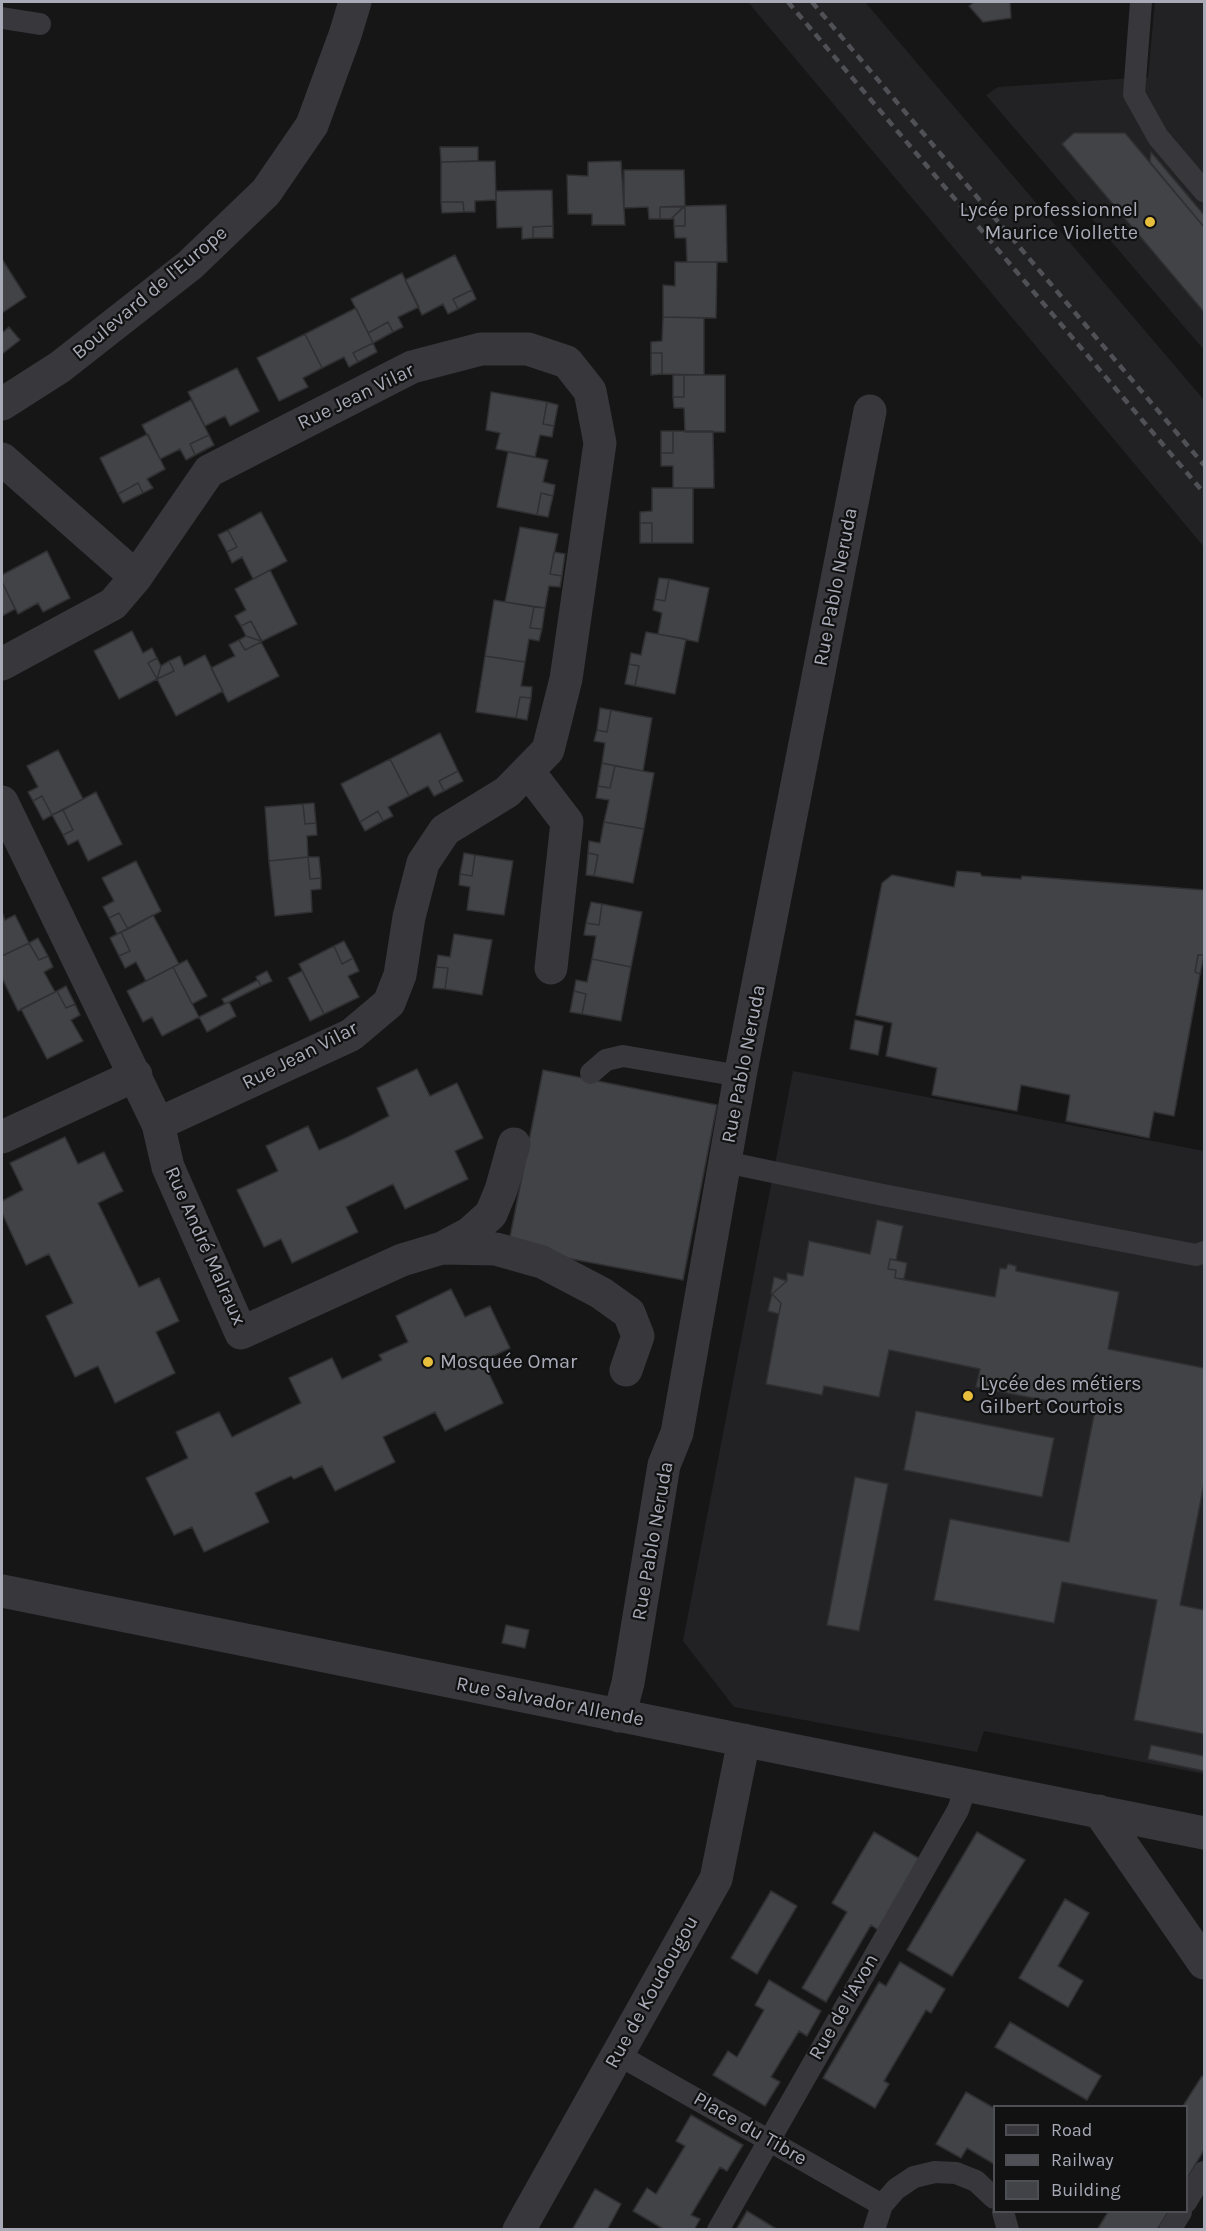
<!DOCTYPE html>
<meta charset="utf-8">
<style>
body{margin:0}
#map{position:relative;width:1206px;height:2231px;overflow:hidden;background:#161617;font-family:Karla,sans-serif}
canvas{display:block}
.frame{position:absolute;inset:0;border:3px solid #a8abb7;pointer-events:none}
.legend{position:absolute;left:993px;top:2105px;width:195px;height:108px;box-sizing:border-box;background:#111112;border:2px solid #4d4f54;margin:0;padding:8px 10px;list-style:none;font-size:18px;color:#a8abb7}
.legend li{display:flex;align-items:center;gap:12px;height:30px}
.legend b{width:30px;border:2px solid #4d4f54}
</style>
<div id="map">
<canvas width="1206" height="2231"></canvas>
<div class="frame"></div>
<ul class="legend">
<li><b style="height:8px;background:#37373c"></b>Road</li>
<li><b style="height:8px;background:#505157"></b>Railway</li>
<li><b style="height:16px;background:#424347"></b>Building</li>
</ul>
</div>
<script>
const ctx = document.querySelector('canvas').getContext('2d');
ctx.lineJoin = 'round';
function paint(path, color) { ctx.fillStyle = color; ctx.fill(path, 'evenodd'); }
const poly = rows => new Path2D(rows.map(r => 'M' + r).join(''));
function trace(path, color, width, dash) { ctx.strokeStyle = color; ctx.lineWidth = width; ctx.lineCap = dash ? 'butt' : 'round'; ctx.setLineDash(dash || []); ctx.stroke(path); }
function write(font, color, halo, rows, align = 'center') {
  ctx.font = font + ' Karla,sans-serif'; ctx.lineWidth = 4.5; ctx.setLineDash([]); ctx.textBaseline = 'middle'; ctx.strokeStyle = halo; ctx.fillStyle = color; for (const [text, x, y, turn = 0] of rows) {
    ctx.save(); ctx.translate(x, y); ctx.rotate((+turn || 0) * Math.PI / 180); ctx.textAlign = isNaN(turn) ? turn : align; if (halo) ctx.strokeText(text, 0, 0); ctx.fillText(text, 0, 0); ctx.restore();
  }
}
const built = poly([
 [748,2,865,2,1204,400,1204,547],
 [1155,2,1204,2,1204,350,986,95,998,87,1148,77],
 [793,1071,1204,1151,1204,1774,984,1731,977,1752,734,1707,683,1641]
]);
const building = poly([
 [974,2,1010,2,1011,18,983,22,969,6,974,2],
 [1074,133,1125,133,1204,227,1204,312,1062,144,1074,133],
 [440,147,478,147,478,161,441,162,440,147],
 [1151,152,1204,215,1204,227,1150,162,1151,152],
 [495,161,496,200,475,201,475,212,464,212,463,202,441,202,441,162,495,161],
 [621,161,625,225,592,225,592,214,568,214,567,175,588,176,588,162,621,161],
 [624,170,684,170,685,206,660,207,660,219,649,219,648,207,624,208,624,170],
 [552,190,553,226,533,227,533,238,522,239,522,227,497,228,496,191,552,190],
 [441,202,463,202,464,212,442,213,441,202],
 [726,205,727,262,687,262,686,238,675,238,674,226,685,226,685,206,726,205],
 [685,206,685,226,674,226,674,219,671,219,685,206],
 [660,207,683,207,671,219,660,219,660,207],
 [553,226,553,238,533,238,533,227,553,226],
 [455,255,472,290,453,299,458,309,448,314,443,304,422,315,405,280,455,255],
 [2,259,26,297,2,313,2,259],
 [675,262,717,262,716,318,663,317,663,285,675,286,675,262],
 [402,273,419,307,398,317,403,327,393,332,388,322,368,333,351,299,402,273],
 [472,290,476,299,458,309,453,299,472,290],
 [356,308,373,343,353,353,358,362,349,367,344,357,322,368,305,334,356,308],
 [663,317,704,318,704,375,662,374,662,353,651,353,651,342,662,341,663,317],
 [388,322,393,332,373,343,368,333,388,322],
 [9,327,20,340,2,354,2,333,9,327],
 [305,334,322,368,303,378,308,387,279,401,257,358,305,334],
 [373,343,377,352,358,362,353,353,373,343],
 [651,353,662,353,662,374,651,375,651,353],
 [237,368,259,411,230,426,225,416,205,426,188,392,237,368],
 [673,375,684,375,684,397,673,397,673,375],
 [684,375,725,375,725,432,685,432,684,408,674,408,673,397,684,397,684,375],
 [491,392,547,402,543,424,554,426,552,437,540,435,535,457,496,449,500,433,486,430,491,392],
 [191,400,209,435,190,444,195,455,186,460,180,449,160,459,142,425,191,400],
 [547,402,558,405,554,426,543,424,547,402],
 [661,431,673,431,673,453,661,453,661,431],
 [673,431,713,431,714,488,673,488,673,466,661,466,661,453,673,453,673,431],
 [148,434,165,469,147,479,153,488,143,493,138,483,118,494,100,458,148,434],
 [209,435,214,445,195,455,190,444,209,435],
 [508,452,548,460,543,482,555,485,553,496,541,493,537,515,497,507,508,452],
 [138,483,143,493,123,503,118,494,138,483],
 [652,488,693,488,693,543,652,543,652,523,640,523,640,512,652,511,652,488],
 [541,493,553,496,548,517,537,515,541,493],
 [261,512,287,561,253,579,242,557,232,563,227,552,237,547,228,530,261,512],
 [640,523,652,523,652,543,640,543,640,523],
 [520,527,558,534,550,574,562,576,560,587,549,586,545,608,505,602,520,527],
 [228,530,237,547,227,552,218,535,228,530],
 [47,551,70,598,43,612,38,603,18,614,2,582,2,575,47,551],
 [554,552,565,554,562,576,550,574,554,552],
 [270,570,297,624,262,641,251,621,241,626,235,616,246,610,235,589,270,570],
 [659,578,669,579,665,601,655,599,659,578],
 [669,579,709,588,698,642,658,634,662,613,653,610,655,599,665,601,669,579],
 [2,582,15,609,2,616,2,582],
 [494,600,534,607,530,628,542,629,539,641,529,639,525,662,485,656,494,600],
 [534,607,545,608,542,629,530,628,534,607],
 [251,621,261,641,246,636,241,626,251,621],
 [132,631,143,653,152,648,157,658,148,663,157,679,119,699,94,651,132,631],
 [646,632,686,639,675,694,635,686,639,666,629,664,631,653,641,655,646,632],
 [246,636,261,641,261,642,245,650,239,640,246,636],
 [239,640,245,650,261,642,279,676,228,702,211,668,235,656,229,645,239,640],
 [205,655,223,691,176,716,157,679,174,671,169,661,180,656,184,666,205,655],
 [485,656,525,662,521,686,532,687,531,698,520,697,516,718,476,712,485,656],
 [157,658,161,666,157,679,148,663,157,658],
 [169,661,174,671,157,679,161,666,169,661],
 [629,664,639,666,635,686,625,684,629,664],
 [520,697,531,698,527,720,516,718,520,697],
 [600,708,611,710,607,732,597,730,600,708],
 [611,710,652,718,643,771,602,763,605,743,594,741,597,730,607,732,611,710],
 [440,733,458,771,439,781,444,791,434,796,428,786,409,796,390,759,440,733],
 [58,750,83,799,52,815,42,796,33,801,28,792,38,787,27,766,58,750],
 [390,759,409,796,388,807,393,816,383,821,378,811,360,822,341,784,390,759],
 [602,763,615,766,610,788,598,786,602,763],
 [615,766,654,773,644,829,604,822,609,800,596,798,598,786,610,788,615,766],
 [458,771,463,781,444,791,439,781,458,771],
 [96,792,122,844,88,861,78,840,68,845,63,835,73,830,63,810,96,792],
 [42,796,52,815,43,820,33,801,42,796],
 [314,803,316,823,305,824,303,804,314,803],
 [303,804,305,824,316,823,317,835,307,836,308,857,269,861,265,807,303,804],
 [63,810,73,830,63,835,52,815,63,810],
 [378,811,383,821,365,831,360,822,378,811],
 [604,822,644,829,633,883,594,876,598,855,588,853,589,841,600,843,604,822],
 [464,853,475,855,472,876,460,874,464,853],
 [588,853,598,855,594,876,586,875,588,853],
 [475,855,513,861,504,915,467,910,470,887,459,885,460,874,472,876,475,855],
 [308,857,319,857,321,878,310,879,308,857],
 [308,857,310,879,321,878,321,889,311,890,312,912,275,916,269,861,308,857],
 [136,861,161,911,128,929,119,913,109,918,103,907,114,901,102,878,136,861],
 [957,871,980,873,982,876,1021,879,1022,876,1204,890,1204,955,1198,955,1195,972,1200,974,1174,1116,1154,1112,1149,1138,1066,1121,1070,1095,1021,1085,1017,1111,932,1095,937,1068,886,1056,892,1023,856,1015,882,883,892,875,954,887,957,871],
 [591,902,602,904,599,925,586,923,591,902],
 [602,904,642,912,631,967,592,959,596,936,584,935,586,923,599,925,602,904],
 [2,912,5,920,15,915,29,943,2,956,2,912],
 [119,913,128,929,117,934,109,918,119,913],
 [153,915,179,964,146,981,136,962,125,968,119,956,130,951,121,932,153,915],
 [121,932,130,951,119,956,110,938,121,932],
 [454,934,492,940,482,995,445,989,448,968,436,967,438,955,450,957,454,934],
 [38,938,48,956,39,960,29,943,38,938],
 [344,941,353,958,342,964,334,946,344,941],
 [29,943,39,960,48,956,53,967,44,972,55,992,18,1011,2,978,2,956,29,943],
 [334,946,342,964,353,958,359,971,348,976,359,997,324,1014,299,964,334,946],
 [1198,955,1204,955,1200,974,1195,972,1198,955],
 [592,959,631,967,621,1021,582,1014,586,994,574,991,576,980,587,982,592,959],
 [187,960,207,996,192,1004,173,967,187,960],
 [173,967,199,1017,162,1036,152,1017,143,1022,127,991,173,967],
 [436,967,448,968,445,989,433,988,436,967],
 [267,971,272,981,261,986,256,977,267,971],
 [302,971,324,1014,310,1021,288,978,302,971],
 [258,980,261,986,225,1004,222,999,258,980],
 [66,986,75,1004,66,1008,57,991,66,986],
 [57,991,66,1008,75,1004,80,1015,71,1020,83,1041,47,1059,21,1009,57,991],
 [574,991,586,994,582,1014,570,1012,574,991],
 [229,1002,236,1016,207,1032,199,1017,229,1002],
 [855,1020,883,1026,878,1055,850,1049,855,1020],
 [417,1069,430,1096,457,1083,483,1138,455,1151,468,1179,405,1209,393,1184,346,1207,358,1232,292,1263,281,1239,264,1247,237,1190,278,1171,266,1146,308,1126,319,1150,348,1137,389,1116,377,1088,417,1069],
 [543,1070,717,1105,683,1280,508,1247,543,1070],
 [65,1137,78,1164,104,1152,123,1191,98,1203,139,1287,159,1278,179,1321,156,1332,175,1373,115,1403,98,1366,75,1377,46,1316,73,1303,49,1254,26,1265,2,1213,2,1201,23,1190,10,1163,65,1137],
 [877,1220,903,1226,896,1260,890,1259,888,1269,896,1270,895,1278,995,1297,1000,1268,1006,1269,1008,1264,1016,1266,1016,1271,1119,1292,1108,1349,1204,1368,1204,1484,1180,1605,1204,1610,1204,1734,1134,1720,1157,1600,1062,1582,1054,1623,934,1600,950,1519,1069,1542,1095,1410,976,1387,980,1369,889,1350,879,1397,824,1386,822,1395,766,1384,781,1303,772,1294,787,1281,787,1273,803,1276,809,1241,870,1254,877,1220],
 [890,1259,907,1263,904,1279,895,1278,896,1270,888,1269,890,1259],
 [774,1277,787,1281,772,1294,771,1293,774,1277],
 [451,1289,465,1317,490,1306,510,1348,483,1361,503,1403,445,1431,435,1412,383,1437,395,1462,335,1491,322,1466,294,1479,291,1476,255,1493,269,1522,204,1552,192,1527,174,1535,146,1478,188,1458,176,1432,219,1412,232,1437,301,1403,289,1378,332,1358,342,1379,382,1360,379,1355,408,1342,396,1316,451,1289],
 [772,1294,781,1303,779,1314,768,1311,772,1294],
 [916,1411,1054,1438,1042,1497,904,1470,916,1411],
 [855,1477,888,1484,859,1631,827,1625,855,1477],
 [506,1625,529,1630,525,1648,502,1643,506,1625],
 [1151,1745,1204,1756,1204,1771,1148,1759,1151,1745],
 [874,1832,920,1859,878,1930,871,1925,826,2002,802,1988,847,1912,832,1903,874,1832],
 [977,1832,1025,1860,952,1976,907,1950,977,1832],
 [771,1891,797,1906,757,1974,731,1958,771,1891],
 [1065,1899,1089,1913,1058,1966,1083,1981,1068,2007,1019,1978,1065,1899],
 [900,1962,945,1989,931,2013,926,2010,884,2081,889,2084,875,2108,823,2078,879,1982,886,1986,900,1962],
 [769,1980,821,2011,807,2036,799,2031,771,2077,780,2082,765,2106,713,2075,728,2051,737,2057,764,2010,755,2005,769,1980],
 [1010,2022,1101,2076,1087,2100,995,2047,1010,2022],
 [1202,2076,1204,2077,1204,2150,1186,2180,1186,2106,1183,2106,1202,2076],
 [966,2092,994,2108,994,2164,967,2148,961,2158,936,2144,966,2092],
 [691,2115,743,2145,727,2171,720,2167,691,2215,700,2219,694,2230,665,2230,633,2211,647,2188,656,2194,685,2146,676,2141,691,2115],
 [595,2189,621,2204,607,2230,572,2230,595,2189],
 [747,2211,778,2230,736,2230,747,2211],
 [1108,2212,1168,2212,1157,2230,1097,2230,1108,2212]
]);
const service = poly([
 [1141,2,1134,94,1158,137,1204,191],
 [2,18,40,24],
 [591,1073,606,1060,623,1056,740,1076],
 [725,1162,883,1195,1196,1255,1204,1252],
 [617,2054,882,2205],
 [1186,2202,1204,2172],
 [1003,2212,1008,2230],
 [718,2230,958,1810,967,1784],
 [874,2230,882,2205,896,2189,914,2177,935,2172,956,2173,976,2181,994,2198],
 [1170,2230,1181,2212]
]);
const pedestrian = poly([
 [158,1124,168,1167,241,1333,402,1260,442,1248],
 [514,1144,501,1190,491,1214,470,1233,442,1248,496,1249,542,1262,601,1293,629,1313,638,1336,626,1370]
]);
const minor = poly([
 [2,459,136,577],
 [2,664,113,604,136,577,209,471,412,367,481,349,528,349,567,362,590,391,600,443,566,679,548,750,507,792,445,830,423,863,409,917,400,975,389,1003,351,1035,158,1124,2,802],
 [528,771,567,822,551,968],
 [2,1137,136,1075],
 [2,1591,1204,1833],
 [619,1716,628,1683,664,1465,677,1433,740,1076,870,411],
 [1099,1811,1204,1963],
 [519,2230,716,1879,744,1740]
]);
const tertiary = poly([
 [2,404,60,367,190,265,266,192,312,125,345,35,355,2]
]);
const rail = poly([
 [788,2,1204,493],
 [812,2,1204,465]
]);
const markers = [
 [1150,222,6,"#e8bf3d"],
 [428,1362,6,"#e8bf3d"],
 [968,1396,6,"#e8bf3d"]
];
const poiNames = [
 ["Lycée professionnel",1138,210,"right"],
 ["Maurice Viollette",1138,233,"right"],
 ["Mosquée Omar",440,1362],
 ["Lycée des métiers",980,1384],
 ["Gilbert Courtois",980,1407]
];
const streetNames = [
 ["Boulevard de l'Europe",150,293,-40],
 ["Rue Jean Vilar",356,397,-26],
 ["Rue Pablo Neruda",836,587,-79],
 ["Rue Jean Vilar",300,1056,-27],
 ["Rue Pablo Neruda",744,1064,-79],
 ["Rue André Malraux",205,1246,66],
 ["Rue Pablo Neruda",653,1541,-80],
 ["Rue Salvador Allende",550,1702,11],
 ["Rue de Koudougou",652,1992,-61],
 ["Rue de l'Avon",844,2007,-60],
 ["Place du Tibre",750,2129,30]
];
paint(built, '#222224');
paint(building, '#424347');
trace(building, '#303033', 1.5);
trace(service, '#37373c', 22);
trace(pedestrian, '#37373c', 33);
trace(minor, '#37373c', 33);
trace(tertiary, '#37373c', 33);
trace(rail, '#505157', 4.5, [8, 6]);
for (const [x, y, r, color] of markers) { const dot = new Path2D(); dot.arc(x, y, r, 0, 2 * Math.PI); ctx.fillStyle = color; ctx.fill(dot); trace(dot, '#111112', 2); }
write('20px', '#a8abb7', '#111112', poiNames, 'left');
write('20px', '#a8abb7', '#111112', streetNames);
</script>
